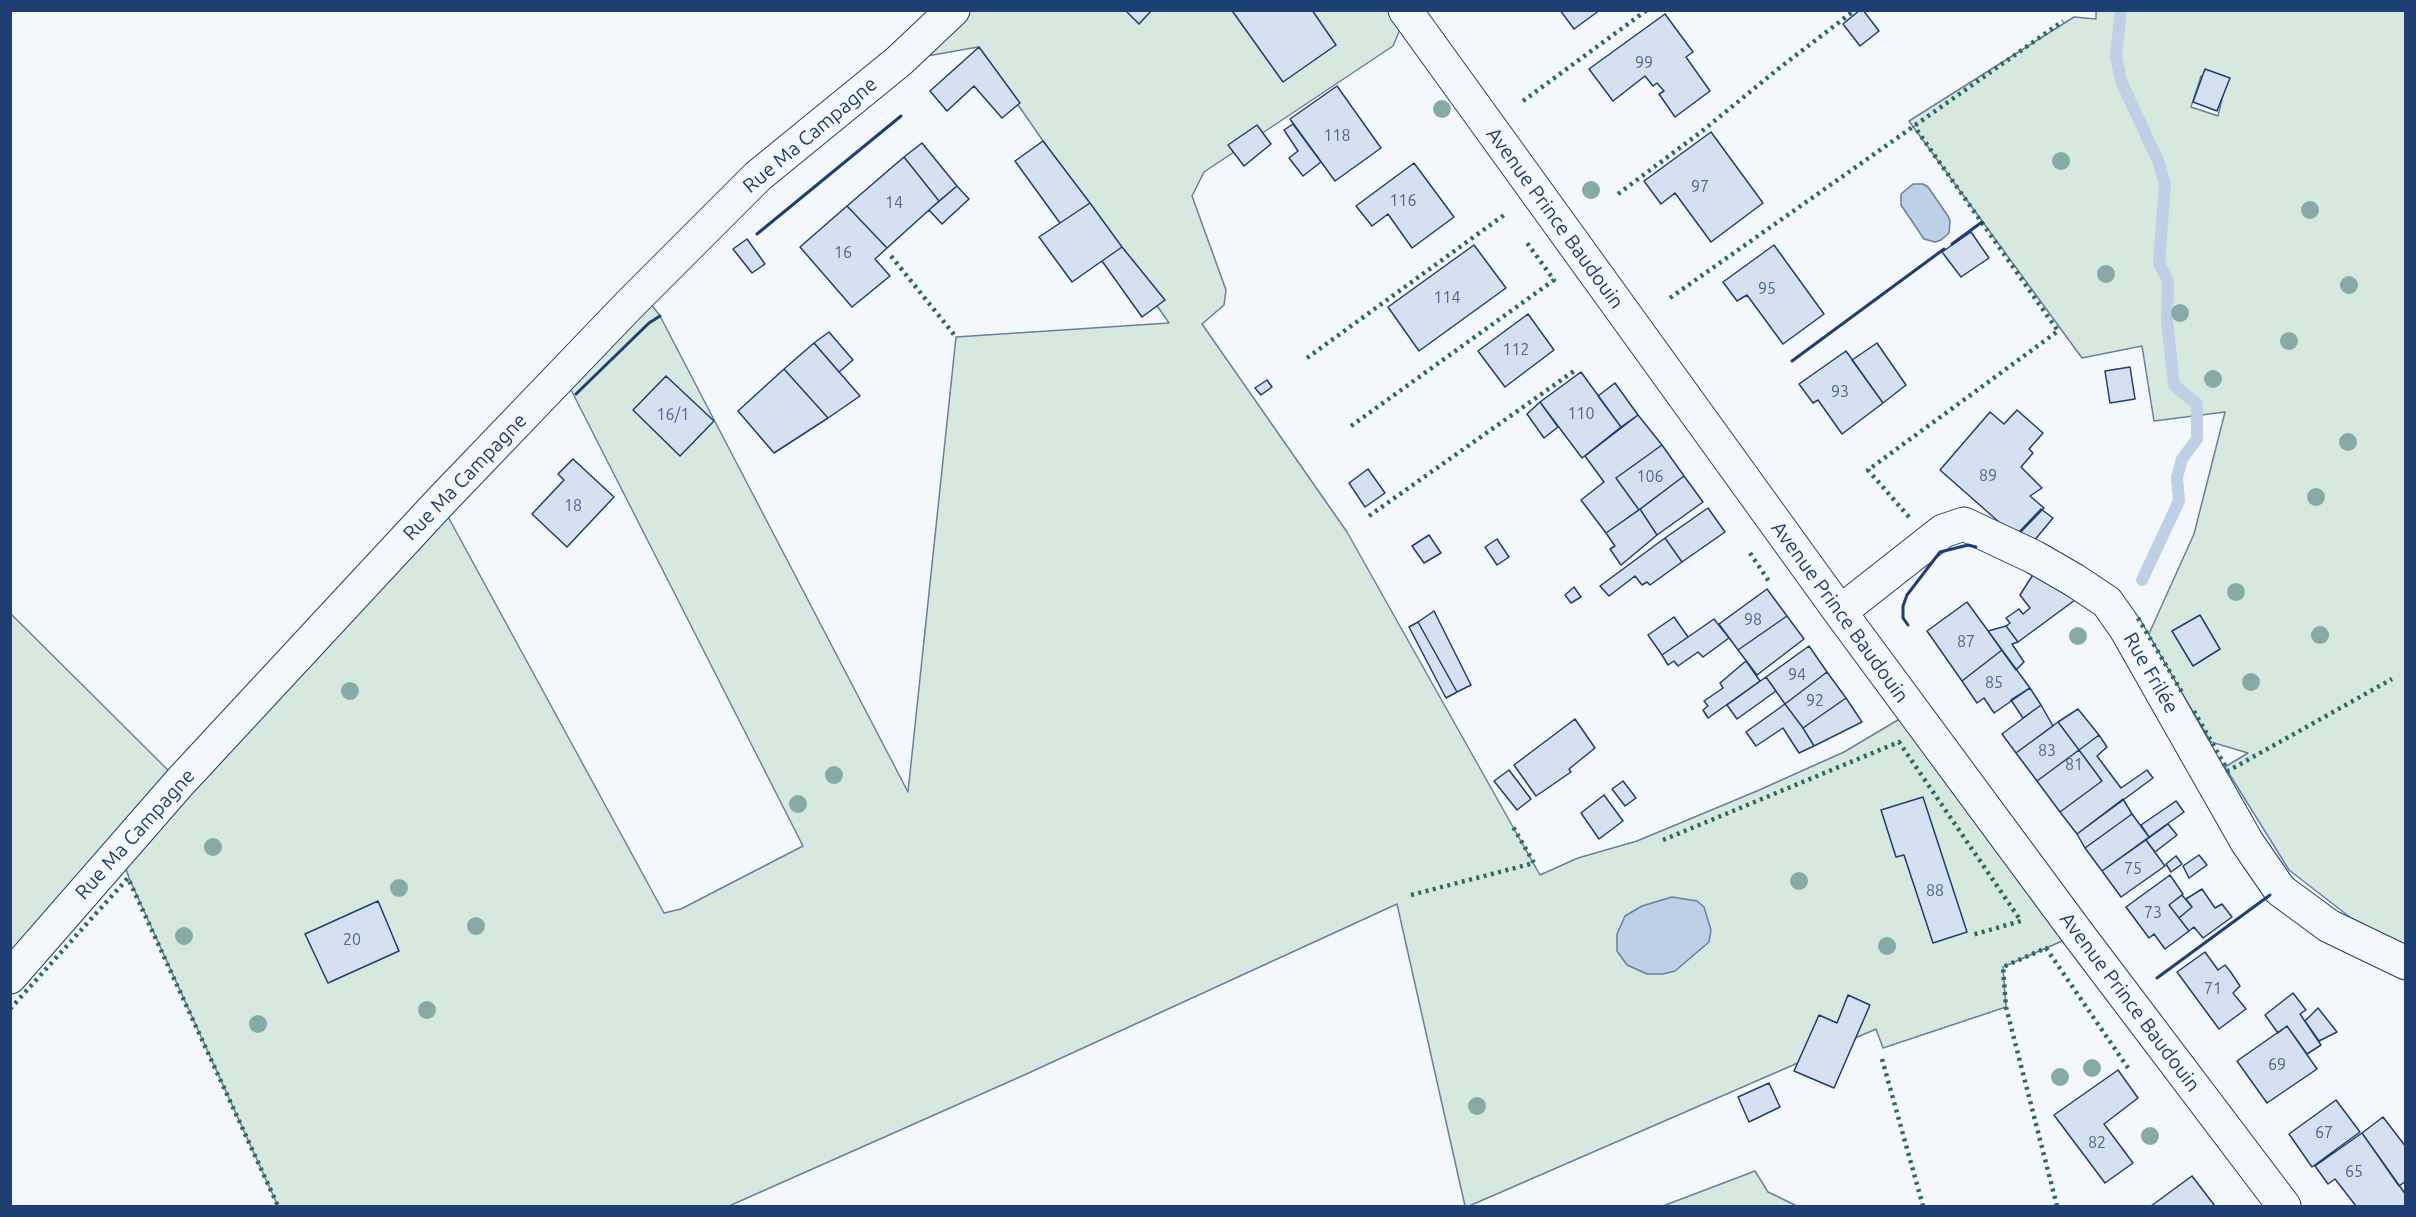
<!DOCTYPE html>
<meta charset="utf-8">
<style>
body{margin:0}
#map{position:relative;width:2416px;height:1217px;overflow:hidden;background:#f4f7fb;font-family:Ubuntu,sans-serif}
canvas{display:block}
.frame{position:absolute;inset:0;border:12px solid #1d3f73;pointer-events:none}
</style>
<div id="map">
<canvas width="2416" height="1217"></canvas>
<div class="frame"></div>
</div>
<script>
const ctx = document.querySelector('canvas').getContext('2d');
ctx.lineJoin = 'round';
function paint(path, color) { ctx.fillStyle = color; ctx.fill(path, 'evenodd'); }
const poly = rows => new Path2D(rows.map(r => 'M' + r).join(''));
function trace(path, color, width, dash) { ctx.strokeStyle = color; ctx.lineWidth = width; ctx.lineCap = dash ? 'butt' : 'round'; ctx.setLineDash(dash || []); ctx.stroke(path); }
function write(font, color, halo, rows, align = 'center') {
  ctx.font = font + ' Ubuntu,sans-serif'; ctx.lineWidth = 4.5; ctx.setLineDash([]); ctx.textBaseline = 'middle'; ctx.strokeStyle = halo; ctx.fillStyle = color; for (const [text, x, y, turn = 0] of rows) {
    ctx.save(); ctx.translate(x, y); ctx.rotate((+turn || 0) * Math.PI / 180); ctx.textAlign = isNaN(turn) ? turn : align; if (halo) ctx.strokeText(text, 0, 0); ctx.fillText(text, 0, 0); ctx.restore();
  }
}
const green = poly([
 [953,10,1405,10,1407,13,1393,46,1204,172,1192,196,1226,290,1224,305,1202,324,1347,532,1540,875,1578,858,1637,841,1757,791,1844,752,1913,711,2078,934,2003,967,2006,1007,1883,1048,1876,1029,1469,1206,1465,1206,1397,904,1022,1076,729,1206,278,1206,129,878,120,850,11,977,11,614,180,782,440,502,664,913,681,909,803,846,563,374,642,292,660,316,908,792,956,337,1169,323,978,47,899,61,953,10],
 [2096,11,2405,11,2405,946,2351,918,2289,870,2225,767,2248,753,2211,742,2148,636,2194,534,2225,412,2154,421,2142,346,2082,358,1909,121,2074,17,2096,19,2096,11],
 [2201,76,2225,86,2218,116,2191,107,2201,76],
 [1755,1171,1768,1192,1797,1206,1663,1206,1755,1171]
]);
const water = poly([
 [1913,184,1923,184,1928,187,1948,216,1950,221,1949,233,1941,240,1935,242,1924,239,1901,205,1901,194,1913,184],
 [1672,897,1697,901,1704,907,1711,930,1709,942,1675,971,1663,974,1647,974,1627,965,1617,951,1617,934,1625,916,1642,906,1672,897]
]);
const stream = poly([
 [2121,10,2116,56,2121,81,2159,163,2165,185,2159,263,2168,281,2167,321,2174,385,2197,404,2197,439,2182,459,2177,477,2179,501,2142,580]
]);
const building = poly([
 [1128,10,1152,10,1139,24,1127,12,1128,10],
 [1235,10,1312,10,1336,45,1283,82,1233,12,1235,10],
 [1560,10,1600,10,1574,29,1560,10],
 [1860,10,1863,10,1879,31,1860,46,1843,24,1860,10],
 [1665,14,1693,52,1686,57,1710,91,1675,117,1659,94,1664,91,1657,83,1653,86,1645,76,1613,101,1589,69,1665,14],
 [979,47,1020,103,1002,118,974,86,947,111,930,91,979,47],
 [2205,69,2230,78,2217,111,2193,102,2205,69],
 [1337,86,1381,148,1335,181,1290,119,1337,86],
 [1293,124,1321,162,1303,176,1289,158,1298,151,1284,130,1293,124],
 [1257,125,1271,144,1244,166,1228,145,1257,125],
 [1711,132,1763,203,1711,242,1675,193,1661,204,1644,181,1711,132],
 [1043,141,1090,203,1060,223,1015,161,1043,141],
 [922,143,957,186,939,201,904,157,922,143],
 [904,157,939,201,887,248,847,206,904,157],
 [1414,163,1454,217,1412,248,1388,214,1372,226,1356,206,1414,163],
 [957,186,969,199,942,224,929,210,957,186],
 [1090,203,1122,247,1072,282,1039,237,1090,203],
 [847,206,887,248,875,259,890,276,852,307,800,247,847,206],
 [1971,232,1989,258,1961,277,1942,252,1971,232],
 [747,239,765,264,752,273,733,249,747,239],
 [1474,245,1506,288,1419,351,1388,307,1474,245],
 [1774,245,1824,314,1783,344,1747,295,1737,301,1723,282,1774,245],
 [1122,247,1165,300,1142,317,1102,261,1122,247],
 [1528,314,1554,350,1505,387,1478,351,1528,314],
 [829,332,853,360,839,372,814,343,829,332],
 [814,343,860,396,828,418,784,369,814,343],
 [1877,343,1906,385,1883,403,1852,360,1877,343],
 [1846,351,1883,403,1842,434,1818,400,1813,403,1799,384,1846,351],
 [2130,367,2135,399,2110,403,2105,371,2130,367],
 [784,369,828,418,774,453,738,411,784,369],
 [1581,372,1621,427,1582,458,1540,402,1581,372],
 [666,376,714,421,680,456,633,410,666,376],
 [1267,380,1272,387,1261,395,1255,388,1267,380],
 [1615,383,1638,415,1621,427,1598,396,1615,383],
 [1540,402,1558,427,1544,438,1527,414,1540,402],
 [2017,410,2043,433,2029,449,2033,453,2021,467,2042,488,2030,496,2044,508,2016,537,1940,470,1990,412,2004,424,2017,410],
 [1638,415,1662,445,1616,478,1639,510,1606,533,1581,500,1604,482,1585,456,1638,415],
 [1662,445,1684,476,1639,510,1616,478,1662,445],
 [573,459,614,497,567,547,532,514,564,480,558,474,573,459],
 [1368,469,1385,493,1365,507,1349,483,1368,469],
 [1684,476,1703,502,1657,535,1640,509,1684,476],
 [1708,508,1725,532,1682,562,1665,538,1708,508],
 [1640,509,1657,535,1621,565,1610,549,1615,546,1606,533,1640,509],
 [2041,509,2053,518,2033,542,2020,531,2041,509],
 [1429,535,1441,553,1424,563,1412,546,1429,535],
 [1665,538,1682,562,1650,585,1647,582,1642,585,1635,576,1609,596,1600,586,1665,538],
 [1497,539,1509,557,1497,565,1485,547,1497,539],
 [2034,573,2075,600,2018,642,2006,626,2010,623,2006,618,2019,609,2023,614,2030,608,2020,595,2034,573],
 [1574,587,1581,597,1571,603,1565,595,1574,587],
 [1767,589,1787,616,1738,650,1719,624,1767,589],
 [1967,602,2002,650,1962,681,1927,631,1967,602],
 [1434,611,1471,685,1457,692,1418,622,1434,611],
 [2200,615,2220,649,2193,666,2172,631,2200,615],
 [1787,616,1804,639,1757,675,1738,650,1787,616],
 [1674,617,1688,637,1662,655,1648,635,1674,617],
 [1714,619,1729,638,1703,657,1698,652,1678,666,1674,661,1668,665,1662,655,1714,619],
 [1418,622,1457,692,1446,698,1409,627,1418,622],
 [2006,626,2018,642,2012,644,2024,662,2016,670,1988,631,2006,626],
 [1809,646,1827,672,1785,704,1766,677,1809,646],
 [2002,650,2030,688,1994,713,1984,698,1977,703,1962,681,2002,650],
 [1746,661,1760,681,1708,718,1703,710,1708,706,1704,701,1723,688,1720,683,1746,661],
 [1827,672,1846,698,1803,728,1785,704,1827,672],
 [1766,677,1776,691,1737,719,1727,705,1766,677],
 [2030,688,2041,705,2023,718,2011,700,2030,688],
 [1846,698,1862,722,1814,746,1803,728,1846,698],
 [1785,704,1803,728,1814,746,1799,753,1783,728,1756,746,1746,732,1785,704],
 [2041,705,2053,726,2016,753,2002,734,2041,705],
 [2078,709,2099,735,2079,750,2058,722,2078,709],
 [1575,719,1595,748,1569,769,1571,772,1536,796,1514,765,1575,719],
 [2058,722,2079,750,2037,781,2016,753,2058,722],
 [2099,735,2107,747,2097,756,2121,788,2147,770,2153,778,2077,834,2060,812,2102,781,2079,750,2099,735],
 [2079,750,2102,781,2060,812,2037,781,2079,750],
 [1509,770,1531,799,1517,810,1494,781,1509,770],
 [1623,781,1636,798,1625,806,1612,789,1623,781],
 [1604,795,1623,821,1599,839,1581,813,1604,795],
 [1923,797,1967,932,1933,943,1904,855,1896,857,1881,810,1923,797],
 [2123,799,2132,814,2085,848,2077,834,2123,799],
 [2176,801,2184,812,2149,837,2141,825,2176,801],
 [2132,814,2149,837,2102,871,2085,848,2132,814],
 [2168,824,2177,835,2155,852,2146,840,2168,824],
 [2146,840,2165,866,2121,897,2102,871,2146,840],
 [2199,855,2207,865,2189,878,2183,866,2199,855],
 [2176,856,2182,864,2171,872,2166,864,2176,856],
 [2170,875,2183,894,2169,905,2189,931,2165,949,2154,934,2149,938,2126,907,2170,875],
 [2202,889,2215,908,2222,904,2232,917,2203,938,2194,927,2189,931,2179,918,2192,907,2186,899,2202,889],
 [2182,895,2192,907,2179,918,2169,905,2182,895],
 [378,901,399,951,328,983,305,934,378,901],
 [2205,952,2218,970,2225,965,2230,971,2240,986,2233,993,2246,1009,2219,1029,2177,972,2205,952],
 [2293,993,2306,1010,2300,1014,2321,1045,2307,1054,2287,1026,2278,1033,2265,1015,2293,993],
 [1848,995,1870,1005,1834,1088,1794,1071,1819,1015,1837,1023,1848,995],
 [2318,1008,2337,1032,2319,1041,2305,1021,2318,1008],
 [2287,1026,2317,1069,2267,1103,2237,1061,2287,1026],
 [2118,1070,2138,1098,2104,1124,2133,1163,2105,1183,2054,1115,2118,1070],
 [1769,1083,1780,1107,1749,1122,1738,1097,1769,1083],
 [2336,1100,2360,1132,2312,1167,2289,1134,2336,1100],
 [2383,1117,2406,1147,2406,1181,2399,1186,2362,1133,2383,1117],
 [2362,1133,2406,1195,2406,1206,2356,1206,2335,1179,2328,1184,2315,1166,2362,1133],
 [2192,1176,2215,1206,2151,1206,2192,1176]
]);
const minor = poly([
 [1405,10,1840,612,2078,934,2284,1206],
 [1840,612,1943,531,1964,524,2034,557,2074,580,2107,602,2126,629,2247,842,2280,890,2329,926,2406,963],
 [10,977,180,782,440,502,629,305,758,176,899,61,953,10]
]);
const hedge = poly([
 [1523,101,1647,10],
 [1618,194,1701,132,1778,69,1855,10],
 [891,256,956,337],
 [1670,298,2063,21],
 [1307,358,1504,215],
 [1351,426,1554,280,1525,240],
 [1369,516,1574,371],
 [1909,517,1868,470,2058,331,1914,126],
 [1750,553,1770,583],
 [2138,618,2183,694],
 [2194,711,2228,771,2392,679],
 [1663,840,1899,742,2021,921,1972,935],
 [1411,895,1534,863,1512,825],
 [10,1009,128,878,278,1206],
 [1882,1059,1923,1206],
 [2057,1206,2006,1007,2003,967,2046,948,2128,1068]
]);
const wall = poly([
 [757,234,901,116],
 [1952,244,1982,222],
 [1792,361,1944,249],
 [576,394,649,323,660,316],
 [1908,625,1903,618,1903,606,1907,595,1940,552,1968,545,1976,547],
 [2157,978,2270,895]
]);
const trees = [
 [1442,109],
 [2061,161],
 [1591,190],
 [2310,210],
 [2106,274],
 [2349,285],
 [2180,313],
 [2289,341],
 [2213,379],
 [2348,442],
 [2316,497],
 [2236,592],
 [2320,635],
 [2078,636],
 [2251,682],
 [350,691],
 [834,775],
 [798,804],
 [213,847],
 [1799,881],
 [399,888],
 [476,926],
 [184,936],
 [1887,946],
 [427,1010],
 [258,1024],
 [2092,1068],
 [2060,1077],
 [1477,1106],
 [2150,1136]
];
const numberNames = [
 ["99",1644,63],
 ["118",1337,136],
 ["97",1700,187],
 ["116",1403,201],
 ["14",894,203],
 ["16",843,253],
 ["95",1767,289],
 ["114",1447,298],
 ["112",1516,350],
 ["93",1840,392],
 ["110",1581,414],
 ["16/1",673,415],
 ["89",1988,476],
 ["106",1650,477],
 ["18",573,506],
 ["98",1753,620],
 ["87",1966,642],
 ["94",1797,675],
 ["85",1994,683],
 ["92",1815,701],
 ["83",2047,751],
 ["81",2074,765],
 ["75",2133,869],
 ["88",1935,891],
 ["73",2153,913],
 ["20",352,940],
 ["71",2213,989],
 ["69",2277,1065],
 ["67",2324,1133],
 ["82",2097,1143],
 ["65",2354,1172]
];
const streetNames = [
 ["Rue Ma Campagne",810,135,-40],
 ["Avenue Prince Baudouin",1555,218,54],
 ["Rue Ma Campagne",465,477,-46],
 ["Avenue Prince Baudouin",1840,612,54],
 ["Rue Frilée",2151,673,60],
 ["Rue Ma Campagne",135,834,-48],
 ["Avenue Prince Baudouin",2130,1002,53]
];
paint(green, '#d7e8df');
trace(green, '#687fa3', 1.5);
paint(water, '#bed0e5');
trace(water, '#687fa3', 1.5);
trace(stream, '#bed0e5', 12);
paint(building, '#d5e0f0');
trace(building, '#1d3f73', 1.5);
trace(minor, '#1d3f73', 35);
trace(minor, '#f4f7fb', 33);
trace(hedge, '#2c6c60', 4.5, [3, 4.5]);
trace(wall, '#1d3f73', 3);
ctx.fillStyle = '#86aba6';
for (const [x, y] of trees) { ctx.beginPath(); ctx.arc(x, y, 9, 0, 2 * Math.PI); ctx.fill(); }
write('16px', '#4b6792', null, numberNames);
write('20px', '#1d3f73', '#f4f7fb', streetNames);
</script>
